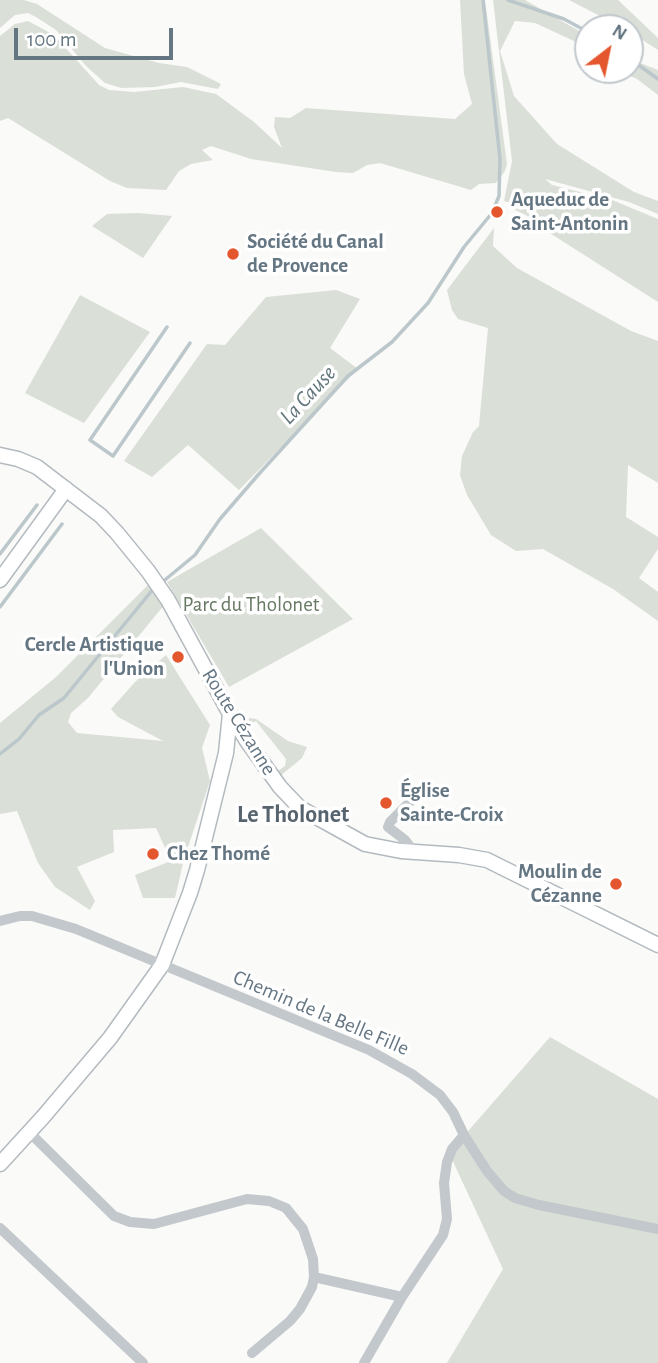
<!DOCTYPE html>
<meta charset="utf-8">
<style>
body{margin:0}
#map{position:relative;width:658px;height:1363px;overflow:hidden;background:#fafaf8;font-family:"Alegreya Sans",sans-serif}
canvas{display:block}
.north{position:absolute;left:574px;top:14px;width:70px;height:70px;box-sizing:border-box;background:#fff;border:2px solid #c1c8cd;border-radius:50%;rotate:32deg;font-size:19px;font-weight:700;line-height:28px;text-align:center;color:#657683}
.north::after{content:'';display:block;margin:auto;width:24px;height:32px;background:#e4572e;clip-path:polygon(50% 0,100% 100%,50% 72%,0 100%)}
.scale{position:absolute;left:14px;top:28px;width:159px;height:32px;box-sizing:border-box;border:4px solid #657683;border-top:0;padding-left:9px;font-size:21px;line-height:24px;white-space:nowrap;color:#657683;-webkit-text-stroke:5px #fff;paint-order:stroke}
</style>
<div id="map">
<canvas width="658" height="1363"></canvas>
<div class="north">N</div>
<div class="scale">100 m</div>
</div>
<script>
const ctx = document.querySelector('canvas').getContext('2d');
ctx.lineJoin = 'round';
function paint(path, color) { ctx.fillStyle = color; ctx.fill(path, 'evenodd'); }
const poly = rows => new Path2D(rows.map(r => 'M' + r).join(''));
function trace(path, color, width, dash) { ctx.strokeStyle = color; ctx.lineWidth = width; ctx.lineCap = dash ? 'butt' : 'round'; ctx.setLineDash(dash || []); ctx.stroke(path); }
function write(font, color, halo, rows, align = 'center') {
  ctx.font = font + ' "Alegreya Sans",sans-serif'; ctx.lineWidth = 7; ctx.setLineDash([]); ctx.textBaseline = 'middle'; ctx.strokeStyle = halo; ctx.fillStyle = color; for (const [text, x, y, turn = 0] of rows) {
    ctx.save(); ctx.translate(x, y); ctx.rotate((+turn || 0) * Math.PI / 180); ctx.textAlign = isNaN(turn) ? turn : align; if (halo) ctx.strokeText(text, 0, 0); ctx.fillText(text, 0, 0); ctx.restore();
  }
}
const green = poly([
 [0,0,24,0,37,4,105,48,159,63,187,67,221,84,218,89,181,82,155,87,121,88,105,83,86,66,56,30,36,17,28,13,15,15,0,28],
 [460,0,485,0,507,164,505,171,496,183,479,184,471,190,380,163,367,165,353,173,336,172,251,159,211,146,202,150,213,160,191,164,179,171,166,190,127,188,110,181,8,118,0,121,0,36,15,24,28,21,54,35,99,85,109,90,134,92,183,87,216,94,254,122,282,148,274,127,275,117,290,118,306,108,455,119,472,104,464,74],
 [493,0,525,0,588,36,588,50,574,41,535,23,515,21,500,51,514,96,557,144,634,192,658,201,658,214,629,202,545,179,552,185,612,200,658,219,658,302,545,230,532,218,511,208,511,203,504,201,512,161],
 [569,0,618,0,658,38,658,50,630,32,630,28,623,28],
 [630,59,658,70,658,95,637,79,617,70,630,70],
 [138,213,172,216,143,258,92,226,107,214],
 [494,228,493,246,517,268,631,331,658,341,658,483,628,465,626,517,658,537,658,549,639,578,658,592,658,621,613,589,543,549,516,551,491,535,467,495,460,475,462,456,473,432,479,426,488,328,458,319,452,310,447,290],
 [336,290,360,299,330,348,358,369,239,490,188,445,152,477,124,461,207,344,225,345,266,297],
 [80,295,150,332,84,423,25,393],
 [261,528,353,619,229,687,167,582],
 [150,583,165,604,88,698,71,713,68,722,77,733,163,741,118,717,111,709,135,682,166,655,210,725,202,748,210,781,184,859,175,898,143,898,135,875,171,861,156,828,113,830,114,852,77,867,95,901,90,910,55,887,38,863,17,811,0,814,0,723,56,677],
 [250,718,256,719,288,741,307,747,302,758,279,777,275,773,285,766,286,759,256,721,245,727,243,723],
 [550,1037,658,1099,658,1363,447,1363,503,1269,449,1153]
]);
const stream = poly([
 [508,0,564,19,588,32],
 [630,59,658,79],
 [167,327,90,440,113,456,190,343],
 [0,554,37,505],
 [160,584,195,555,220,519,258,475,348,376,392,342,428,303,464,247,492,213,499,196,500,159,483,0],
 [0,607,62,524],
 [0,754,19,739,39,715,64,698,154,588]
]);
const street = poly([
 [414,852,405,840,388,827,390,822,420,792],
 [0,921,20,916,32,916,76,929,369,1050,412,1074,440,1095,453,1112,464,1135,487,1171,504,1191,515,1198,539,1205,658,1229],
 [29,1132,114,1216,130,1222,154,1224,247,1199,269,1201,286,1208,303,1229,313,1259,314,1277,402,1297],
 [0,1228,143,1363],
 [252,1353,290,1321,300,1309,312,1287,314,1277],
 [364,1363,402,1297,443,1235,447,1219,444,1183,447,1162,452,1149,464,1135]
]);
const secondary = poly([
 [0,455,18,459,37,467,101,516,117,533,148,571,168,600,230,714,247,741,280,787,300,808,365,844,401,851,459,855,487,860,658,945],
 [0,580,66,489],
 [0,1164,43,1117,110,1038,162,965,190,893,197,870,226,753,230,714]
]);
const markers = [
 [497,212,7,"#e4572e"],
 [233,254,7,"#e4572e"],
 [178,657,7,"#e4572e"],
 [386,803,7,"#e4572e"],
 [153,854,7,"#e4572e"],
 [616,884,7,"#e4572e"]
];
const poiNames = [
 ["Aqueduc de",511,200],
 ["Saint-Antonin",511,224],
 ["Société du Canal",247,242],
 ["de Provence",247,266],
 ["Cercle Artistique",164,645,"right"],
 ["l'Union",164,669,"right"],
 ["Église",400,791],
 ["Sainte-Croix",400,815],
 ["Chez Thomé",167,854],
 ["Moulin de",602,872,"right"],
 ["Cézanne",602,896,"right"]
];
const parkNames = [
 ["Parc du Tholonet",251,605]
];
const streetNames = [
 ["Route Cézanne",239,722,58],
 ["Chemin de la Belle Fille",321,1013,23]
];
const waterNames = [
 ["La Cause",308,395,-47]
];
const quarterNames = [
 ["Le Tholonet",293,815]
];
paint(green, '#dadfd7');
trace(stream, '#bbc7cb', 3.5);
trace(secondary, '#b3babf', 17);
trace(street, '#c3c8cc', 10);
trace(secondary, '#fff', 14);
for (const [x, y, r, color] of markers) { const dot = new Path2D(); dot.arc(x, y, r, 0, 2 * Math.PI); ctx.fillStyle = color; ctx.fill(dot); trace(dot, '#fff', 2.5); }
write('bold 21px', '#657683', '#fff', poiNames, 'left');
write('21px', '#687a64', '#fff', parkNames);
write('21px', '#657683', '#fff', streetNames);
write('italic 23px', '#60757c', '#fff', waterNames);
write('bold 24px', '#57646e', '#fff', quarterNames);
</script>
